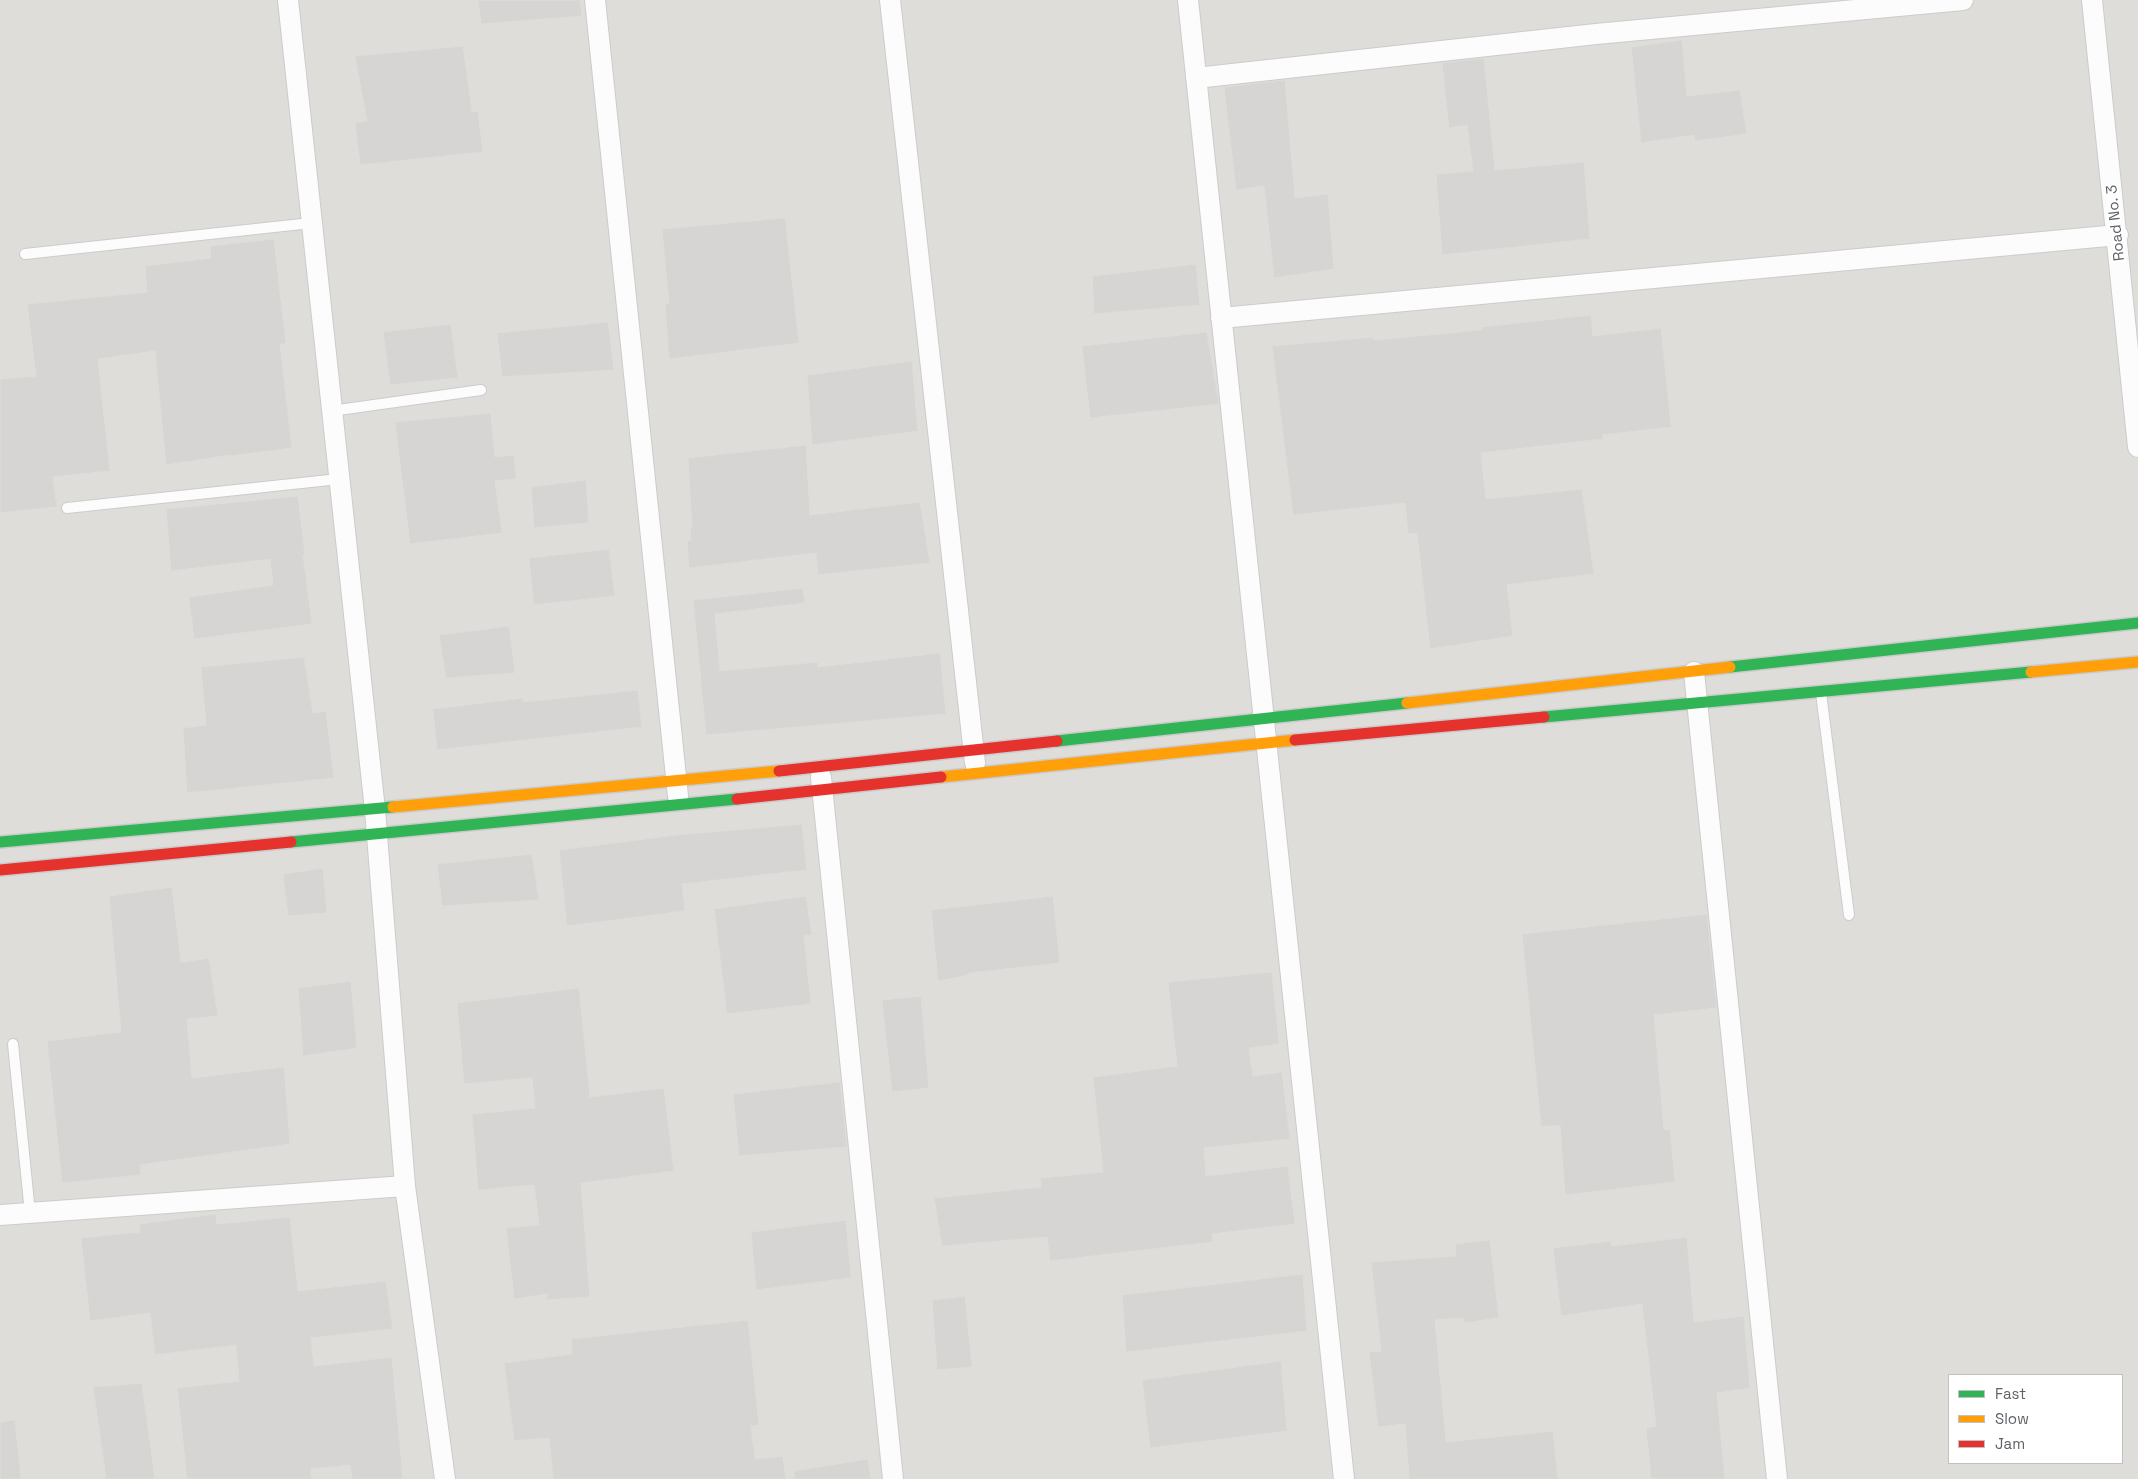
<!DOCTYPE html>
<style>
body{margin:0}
#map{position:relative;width:2138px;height:1479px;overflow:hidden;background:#efeeea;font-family:"Space Grotesk",sans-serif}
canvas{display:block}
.legend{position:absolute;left:1948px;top:1374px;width:175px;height:90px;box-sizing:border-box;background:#fff;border:1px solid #bfc1c3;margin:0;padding:6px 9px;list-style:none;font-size:15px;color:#5f6368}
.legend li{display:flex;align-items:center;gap:10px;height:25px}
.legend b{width:25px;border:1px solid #bfc1c3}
</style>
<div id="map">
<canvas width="2138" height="1479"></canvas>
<ul class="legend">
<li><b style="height:6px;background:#30b455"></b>Fast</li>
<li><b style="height:6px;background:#ff9f0a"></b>Slow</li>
<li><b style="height:6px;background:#e5322d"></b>Jam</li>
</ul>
</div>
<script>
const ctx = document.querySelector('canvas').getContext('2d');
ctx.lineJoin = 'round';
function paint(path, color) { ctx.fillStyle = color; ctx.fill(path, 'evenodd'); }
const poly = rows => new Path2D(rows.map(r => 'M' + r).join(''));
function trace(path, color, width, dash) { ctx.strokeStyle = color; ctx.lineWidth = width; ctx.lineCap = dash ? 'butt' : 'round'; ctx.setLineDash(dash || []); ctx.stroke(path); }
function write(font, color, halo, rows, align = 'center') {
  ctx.font = font + ' "Space Grotesk",sans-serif'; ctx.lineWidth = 4; ctx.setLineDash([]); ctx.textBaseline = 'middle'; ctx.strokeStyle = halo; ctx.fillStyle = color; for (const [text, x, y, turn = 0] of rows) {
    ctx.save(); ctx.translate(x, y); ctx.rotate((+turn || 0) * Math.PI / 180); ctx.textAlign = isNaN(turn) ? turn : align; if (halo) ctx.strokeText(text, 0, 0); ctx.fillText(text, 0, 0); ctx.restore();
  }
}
const industrial = poly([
 [0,0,2138,0,2138,1479,0,1479],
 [1949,1375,2122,1375,2122,1463,1949,1463]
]);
const building = poly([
 [478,0,580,0,582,16,481,24,478,0],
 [1682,40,1687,96,1740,90,1747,134,1695,141,1694,135,1641,143,1631,47,1682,40],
 [463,46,472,112,478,111,483,152,360,165,355,122,367,121,355,56,463,46],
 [1484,58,1495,170,1584,162,1590,239,1442,255,1436,174,1473,171,1467,125,1449,128,1442,63,1484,58],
 [1285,80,1295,198,1328,194,1334,269,1274,278,1264,186,1236,190,1224,87,1285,80],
 [785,218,799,343,669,359,665,303,669,303,662,229,785,218],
 [274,239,286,344,280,344,292,448,230,456,230,455,166,465,155,351,98,359,110,471,53,477,57,507,0,513,0,379,36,376,27,304,147,292,145,266,211,258,210,246,274,239],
 [1196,264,1200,305,1094,314,1092,276,1196,264],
 [1591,315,1593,336,1661,328,1671,427,1602,435,1603,439,1481,453,1486,499,1582,489,1594,574,1507,585,1513,636,1430,649,1417,533,1408,534,1405,503,1293,515,1272,346,1374,337,1374,340,1482,330,1482,327,1591,315],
 [608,322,614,370,502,377,497,333,608,322],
 [451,324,458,378,390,385,383,332,451,324],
 [1207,332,1219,404,1090,418,1082,346,1207,332],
 [912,361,918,431,812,445,807,375,912,361],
 [491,413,495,457,514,455,516,479,495,481,502,533,410,544,395,422,491,413],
 [806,445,810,515,920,502,930,563,818,575,816,553,689,568,687,541,691,540,690,528,692,528,688,458,806,445],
 [586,480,589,523,534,528,531,487,586,480],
 [298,496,305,555,303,555,312,624,194,639,189,597,273,585,270,559,171,571,166,509,298,496],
 [609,549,615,596,534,605,529,558,609,549],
 [803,588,805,603,715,614,720,671,818,662,818,667,940,653,946,714,706,735,693,600,803,588],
 [509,626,515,673,446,678,439,635,509,626],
 [304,657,313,713,326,711,334,778,187,793,183,728,206,725,201,667,304,657],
 [638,690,642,727,437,750,433,709,523,698,524,702,638,690],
 [802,824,807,870,682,884,685,911,567,926,559,850,676,835,802,824],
 [532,854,539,900,442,906,437,864,532,854],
 [323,868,327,913,288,916,283,874,323,868],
 [172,887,181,962,209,958,218,1016,187,1019,192,1078,284,1067,290,1144,140,1165,141,1175,62,1183,47,1041,121,1032,109,896,172,887],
 [806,896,812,935,804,936,811,1004,727,1014,714,909,806,896],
 [1053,896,1060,963,969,973,969,975,938,981,931,910,1053,896],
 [1707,914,1717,1008,1654,1015,1664,1130,1670,1129,1675,1182,1565,1195,1560,1125,1541,1127,1522,934,1707,914],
 [1272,972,1279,1044,1249,1048,1253,1076,1282,1072,1290,1139,1204,1148,1206,1176,1288,1166,1295,1224,1212,1234,1213,1242,1050,1261,1047,1237,942,1246,934,1198,1041,1187,1040,1178,1103,1172,1093,1077,1177,1066,1168,982,1272,972],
 [351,981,357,1048,303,1056,298,988,351,981],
 [579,988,590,1097,664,1088,674,1171,581,1183,590,1297,547,1300,547,1294,514,1299,506,1228,539,1225,534,1185,478,1190,472,1114,535,1108,532,1078,464,1084,457,1003,579,988],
 [921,996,929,1088,892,1092,882,1000,921,996],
 [840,1082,847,1147,739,1156,733,1094,840,1082],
 [216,1214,217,1224,290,1217,298,1291,386,1281,393,1329,311,1338,314,1366,392,1357,403,1479,352,1479,350,1465,311,1469,312,1479,187,1479,177,1388,239,1381,236,1345,155,1355,150,1313,90,1321,81,1238,140,1232,139,1224,216,1214],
 [846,1220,851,1278,756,1290,751,1232,846,1220],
 [1687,1237,1694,1322,1744,1316,1750,1388,1717,1393,1725,1479,1651,1479,1646,1428,1656,1426,1642,1304,1561,1316,1553,1248,1611,1241,1612,1246,1687,1237],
 [1490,1240,1499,1318,1464,1323,1463,1318,1435,1320,1446,1442,1553,1431,1558,1479,1409,1479,1405,1424,1378,1427,1369,1352,1381,1351,1371,1262,1456,1256,1455,1244,1490,1240],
 [1303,1274,1307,1331,1126,1352,1122,1295,1303,1274],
 [965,1296,972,1367,937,1370,932,1300,965,1296],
 [748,1320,759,1425,751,1426,755,1459,783,1456,786,1479,553,1479,549,1438,514,1441,504,1363,572,1354,571,1339,748,1320],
 [1281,1361,1287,1431,1150,1448,1142,1380,1281,1361],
 [142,1383,155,1479,106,1479,93,1387,142,1383],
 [15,1420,21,1479,0,1479,0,1422,15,1420],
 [868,1459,871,1479,795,1479,794,1471,868,1459]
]);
const lane = poly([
 [25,254,311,223],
 [331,411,481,390],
 [67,508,339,479],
 [1821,693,1849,915],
 [13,1044,30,1213]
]);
const street = poly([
 [288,0,375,810,405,1186,445,1479],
 [595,0,678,796],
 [890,0,975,763],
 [1188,0,1344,1479],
 [2092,0,2138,447],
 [1196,78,1596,34,1963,0],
 [1221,318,2118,235],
 [1694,672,1777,1479],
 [821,777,893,1479],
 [0,1215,405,1186]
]);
const fast = poly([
 [1730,667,2138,623],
 [1544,717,2031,672],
 [1057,741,1407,703],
 [0,842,393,807],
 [291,842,737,799]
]);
const slow = poly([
 [2031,672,2138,662],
 [1407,703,1730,667],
 [941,777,1295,740],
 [393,807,779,771]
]);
const jam = poly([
 [1295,740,1544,717],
 [779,771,1057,741],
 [737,799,941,777],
 [0,870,291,842]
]);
const streetNames = [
 ["Road No. 3",2116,223,-96]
];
paint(industrial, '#dfddda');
paint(building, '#d6d5d3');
trace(building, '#deddd9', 1);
trace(lane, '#cbcccc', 12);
trace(street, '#cbcccc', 22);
trace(fast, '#cacacb', 14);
trace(slow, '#cacacb', 14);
trace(jam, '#cacacb', 14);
trace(lane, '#fdfcfc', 10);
trace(street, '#fdfcfc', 20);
trace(fast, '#30b455', 11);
trace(slow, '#ff9f0a', 11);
trace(jam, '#e5322d', 11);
write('15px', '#5f6368', '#fff', streetNames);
</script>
